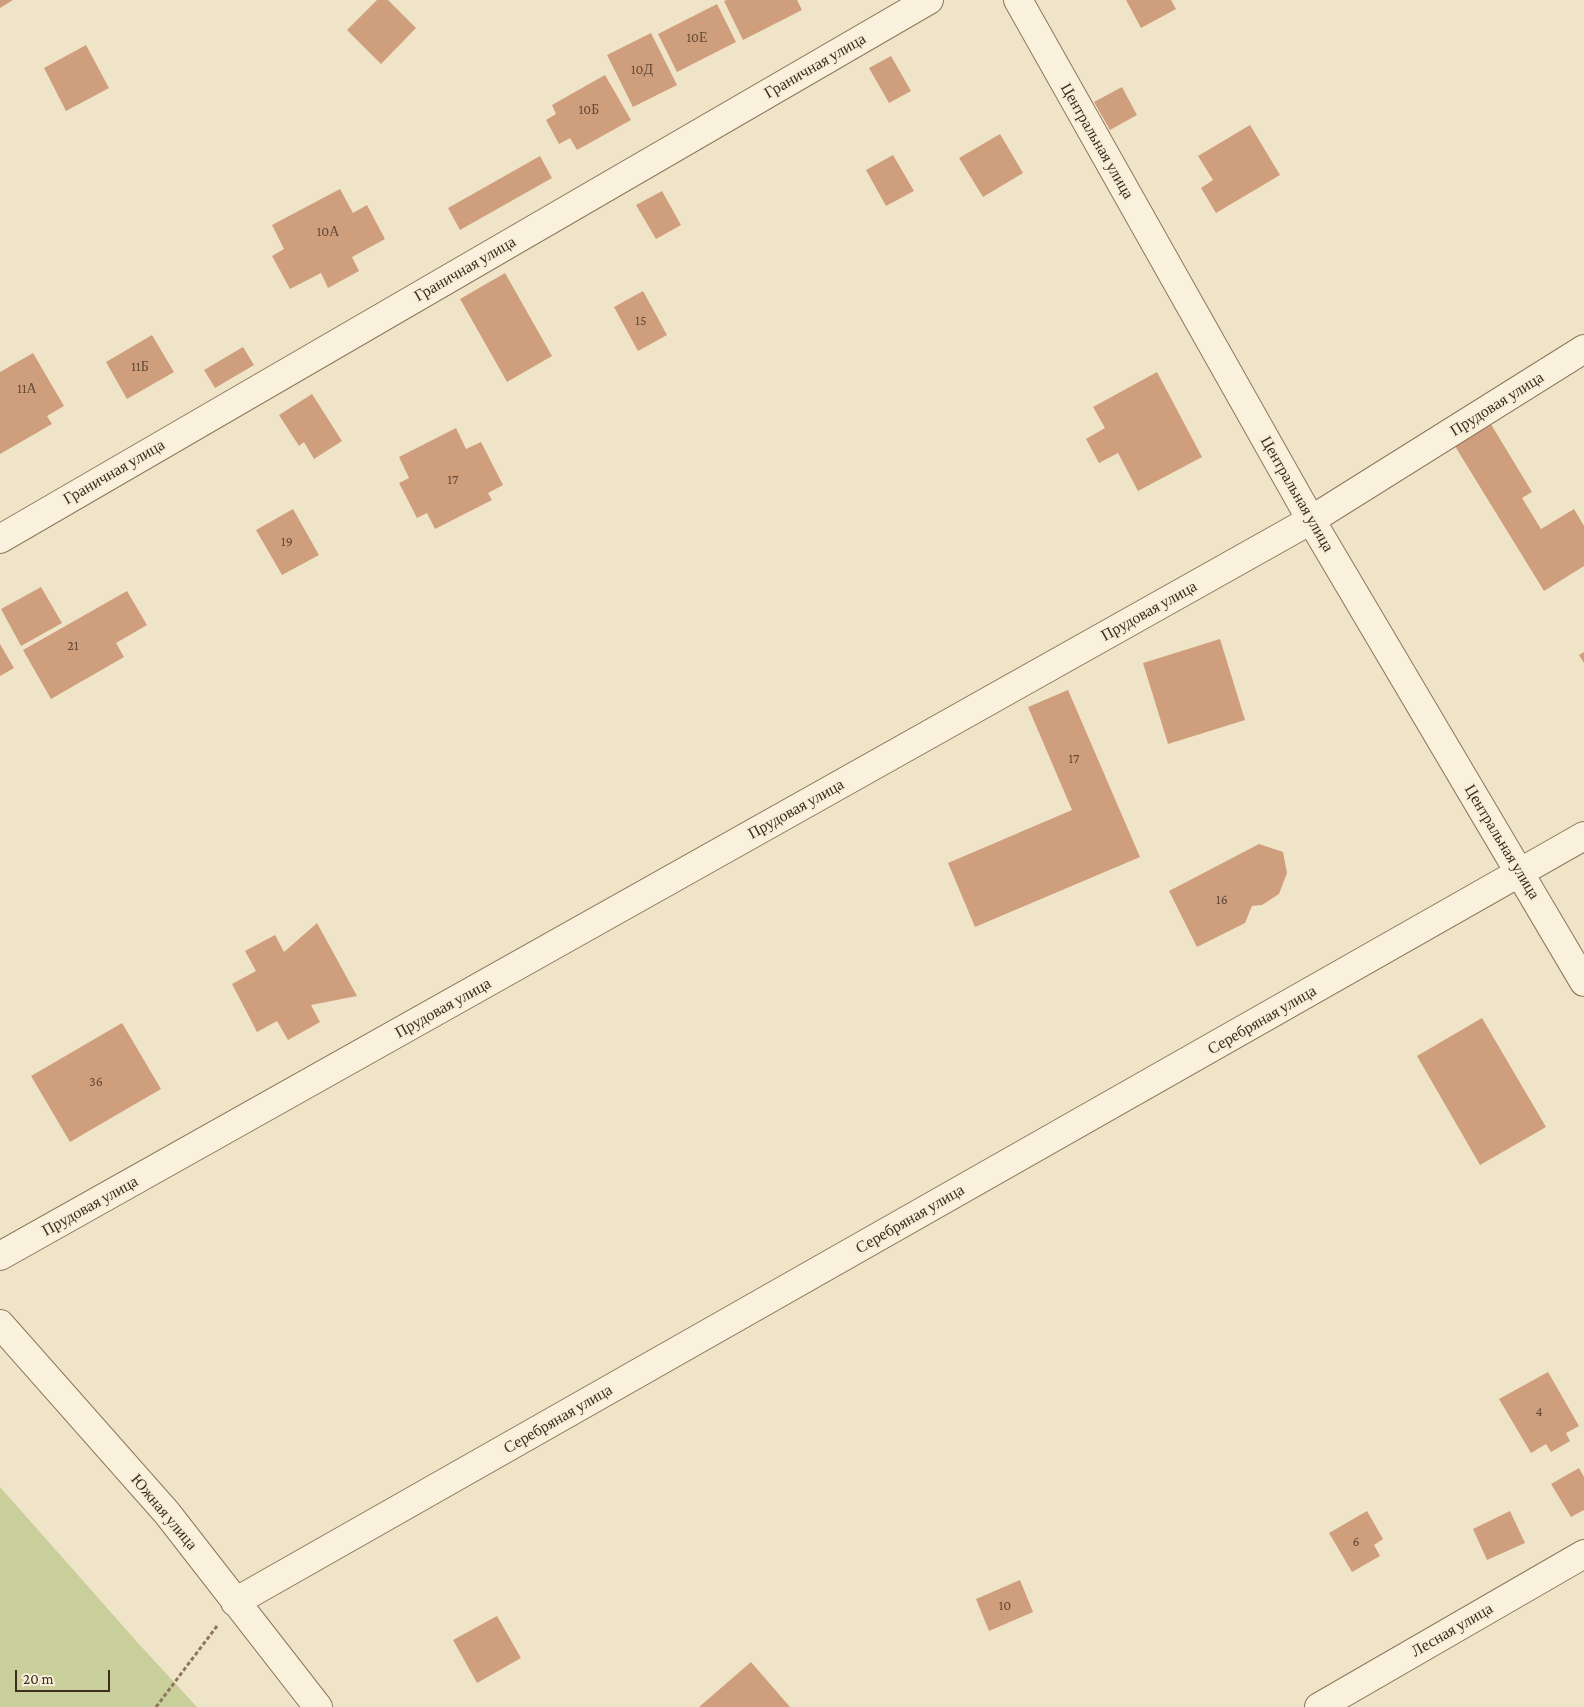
<!DOCTYPE html>
<meta charset="utf-8">
<style>
body{margin:0}
#map{position:relative;width:1584px;height:1707px;overflow:hidden;background:#f0e4c8;font-family:"Crimson Pro",serif}
canvas{display:block}
.scale{position:absolute;left:15px;top:1670px;width:95px;height:22px;box-sizing:border-box;border:2px solid #3d2e20;border-top:0;padding-left:6px;font-size:15px;line-height:18px;white-space:nowrap;color:#3d2e20;-webkit-text-stroke:4px #f7eed8;paint-order:stroke}
</style>
<div id="map">
<canvas width="1584" height="1707"></canvas>
<div class="scale">20 m</div>
</div>
<script>
const ctx = document.querySelector('canvas').getContext('2d');
ctx.lineJoin = 'round';
function paint(path, color) { ctx.fillStyle = color; ctx.fill(path, 'evenodd'); }
const poly = rows => new Path2D(rows.map(r => 'M' + r).join(''));
function trace(path, color, width, dash) { ctx.strokeStyle = color; ctx.lineWidth = width; ctx.lineCap = dash ? 'butt' : 'round'; ctx.setLineDash(dash || []); ctx.stroke(path); }
function write(font, color, halo, rows, align = 'center') {
  ctx.font = font + ' "Crimson Pro",serif'; ctx.lineWidth = 4.5; ctx.setLineDash([]); ctx.textBaseline = 'middle'; ctx.strokeStyle = halo; ctx.fillStyle = color; for (const [text, x, y, turn = 0] of rows) {
    ctx.save(); ctx.translate(x, y); ctx.rotate((+turn || 0) * Math.PI / 180); ctx.textAlign = isNaN(turn) ? turn : align; if (halo) ctx.strokeText(text, 0, 0); ctx.fillText(text, 0, 0); ctx.restore();
  }
}
const green = poly([
 [0,1487,138,1643,197,1707,0,1707]
]);
const building = poly([
 [0,0,13,0,0,8],
 [377,0,388,0,416,28,381,64,347,30],
 [727,0,797,0,802,10,743,40,724,1],
 [1126,0,1171,0,1176,9,1141,28],
 [717,4,736,42,677,72,658,34],
 [651,33,677,85,633,107,607,55],
 [86,45,109,88,66,111,44,68],
 [891,56,911,91,889,103,869,68],
 [605,75,631,120,577,150,570,138,559,144,546,120,556,114,552,105],
 [1122,87,1137,115,1110,130,1094,102],
 [1250,125,1280,175,1216,213,1201,188,1213,180,1198,156],
 [1000,134,1023,173,983,197,959,158],
 [893,155,914,191,886,206,866,170],
 [540,156,552,178,460,230,448,208],
 [340,189,353,213,367,205,385,239,352,257,359,271,328,288,321,273,290,289,272,256,284,249,272,225],
 [662,191,681,225,656,239,636,205],
 [505,273,552,356,507,382,460,299],
 [643,291,667,335,638,351,614,307],
 [152,335,174,372,127,399,106,362],
 [243,347,254,365,215,388,204,370],
 [33,353,64,406,47,416,52,424,0,454,0,372],
 [1157,372,1202,457,1138,491,1118,453,1099,463,1086,439,1105,428,1093,407],
 [312,394,342,441,314,459,304,442,299,446,279,415],
 [1489,421,1532,492,1522,498,1541,529,1574,509,1584,526,1584,566,1544,591,1453,443],
 [456,428,466,449,481,442,503,485,488,493,492,500,435,529,427,513,417,518,399,483,409,478,399,457],
 [293,509,319,555,282,575,256,530],
 [41,587,62,623,21,646,1,609],
 [127,591,147,625,116,643,124,657,51,699,23,650],
 [1220,639,1245,720,1168,744,1143,663],
 [0,644,14,668,0,676],
 [1584,652,1584,663,1579,655],
 [1068,690,1140,857,975,927,948,863,1072,810,1028,707],
 [1259,844,1283,852,1287,873,1279,894,1262,905,1252,906,1245,923,1197,947,1169,891],
 [317,923,357,996,311,1005,320,1022,288,1040,277,1021,257,1032,232,984,256,971,245,951,275,935,284,952],
 [1482,1018,1546,1127,1480,1165,1417,1056],
 [122,1023,161,1089,70,1142,31,1076],
 [1548,1372,1579,1426,1566,1433,1570,1441,1551,1452,1546,1444,1531,1453,1499,1399],
 [1579,1468,1584,1477,1584,1510,1571,1517,1551,1484],
 [1367,1511,1383,1539,1374,1545,1380,1556,1352,1572,1329,1533],
 [1510,1511,1525,1543,1487,1560,1473,1529],
 [1020,1580,1033,1612,989,1631,976,1599],
 [497,1616,521,1658,477,1683,453,1640],
 [751,1662,790,1707,699,1707]
]);
const path = poly([
 [156,1707,217,1626]
]);
const minor = poly([
 [1018,0,1311,520,1584,982],
 [0,539,929,0],
 [0,1256,1311,520,1584,349],
 [0,1324,167,1513,318,1707],
 [235,1602,1584,836],
 [1319,1707,1584,1554]
]);
const numberNames = [
 ["10Е",697,38],
 ["10Д",642,70],
 ["10Б",589,110],
 ["10А",328,232],
 ["15",641,321],
 ["11Б",140,367],
 ["11А",27,389],
 ["17",453,480],
 ["19",287,542],
 ["21",73,646],
 ["17",1074,759],
 ["16",1222,900],
 ["36",96,1082],
 ["4",1539,1412],
 ["6",1356,1542],
 ["10",1005,1606]
];
const streetNames = [
 ["Граничная улица",815,66,-30],
 ["Центральная улица",1097,141,60],
 ["Граничная улица",465,269,-30],
 ["Прудовая улица",1497,404,-32],
 ["Граничная улица",114,472,-30],
 ["Центральная улица",1297,494,60],
 ["Прудовая улица",1149,611,-29],
 ["Прудовая улица",796,809,-29],
 ["Центральная улица",1502,842,59],
 ["Прудовая улица",443,1008,-29],
 ["Серебряная улица",1262,1020,-30],
 ["Прудовая улица",90,1206,-29],
 ["Серебряная улица",910,1219,-30],
 ["Серебряная улица",558,1419,-30],
 ["Южная улица",164,1512,50],
 ["Лесная улица",1452,1630,-30]
];
paint(green, '#c9cf9b');
paint(building, '#cf9f7d');
trace(minor, '#8d765c', 30);
trace(path, '#8d765c', 3, [4, 2.5]);
trace(minor, '#faf1dc', 28);
write('14px', '#624a37', null, numberNames);
write('16px', '#3d2e20', '#f7eed8', streetNames);
</script>
